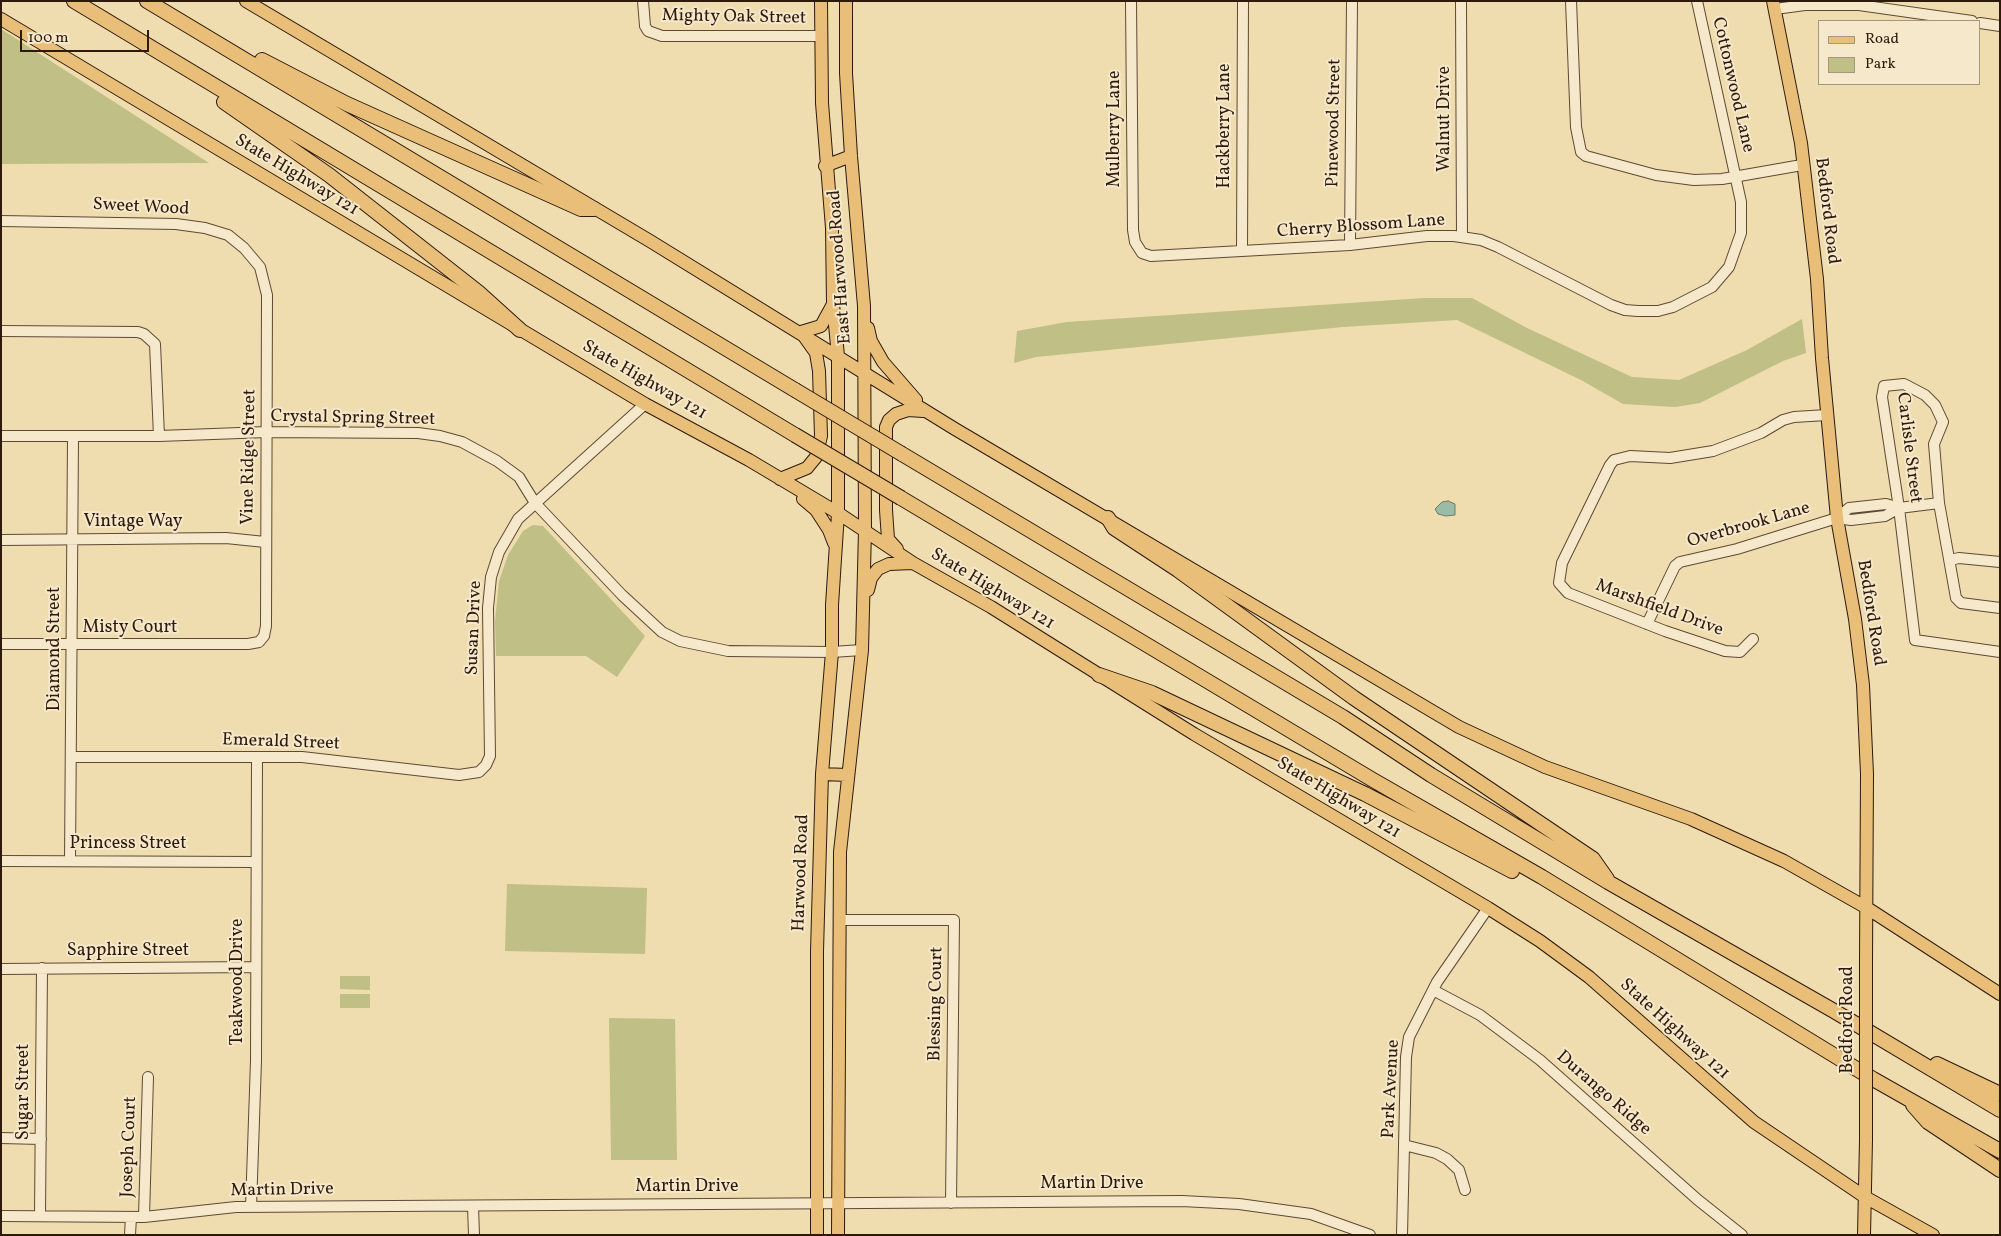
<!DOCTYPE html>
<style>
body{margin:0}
#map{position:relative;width:2001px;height:1236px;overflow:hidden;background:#efdcaf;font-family:Vollkorn,serif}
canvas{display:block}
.frame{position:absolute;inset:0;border:2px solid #2d1a0b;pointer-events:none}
.legend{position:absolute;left:1818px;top:20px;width:162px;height:65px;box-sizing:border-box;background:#f5e8cb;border:1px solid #a5967e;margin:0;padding:6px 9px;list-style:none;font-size:15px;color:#2d1a0b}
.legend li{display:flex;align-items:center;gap:10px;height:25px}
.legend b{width:25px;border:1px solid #a5967e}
.scale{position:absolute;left:20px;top:30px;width:129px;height:22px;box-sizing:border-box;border:2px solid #2d1a0b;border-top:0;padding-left:6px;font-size:15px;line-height:18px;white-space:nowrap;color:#2d1a0b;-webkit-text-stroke:4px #f5e8cb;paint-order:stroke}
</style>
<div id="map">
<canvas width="2001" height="1236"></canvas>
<div class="frame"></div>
<ul class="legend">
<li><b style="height:6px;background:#e8be78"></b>Road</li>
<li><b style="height:14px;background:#bfbf86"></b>Park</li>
</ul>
<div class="scale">100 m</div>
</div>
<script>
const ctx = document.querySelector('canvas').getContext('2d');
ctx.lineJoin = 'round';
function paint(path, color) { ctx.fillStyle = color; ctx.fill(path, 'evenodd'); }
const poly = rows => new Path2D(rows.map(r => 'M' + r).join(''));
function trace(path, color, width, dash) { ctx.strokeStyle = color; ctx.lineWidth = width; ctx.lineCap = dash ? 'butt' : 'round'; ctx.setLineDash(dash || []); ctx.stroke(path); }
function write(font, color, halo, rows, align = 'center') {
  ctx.font = font + ' Vollkorn,serif'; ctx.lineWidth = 4; ctx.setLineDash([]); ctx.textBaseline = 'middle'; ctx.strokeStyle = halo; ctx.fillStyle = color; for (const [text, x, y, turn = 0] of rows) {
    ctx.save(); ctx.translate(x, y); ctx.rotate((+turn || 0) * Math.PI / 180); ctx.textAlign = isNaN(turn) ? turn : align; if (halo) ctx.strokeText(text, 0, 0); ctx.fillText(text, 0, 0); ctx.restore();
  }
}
const green = poly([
 [1,29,209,163,1,164],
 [1424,298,1472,298,1525,327,1632,377,1679,380,1747,350,1802,319,1806,353,1783,361,1700,403,1675,407,1623,404,1581,380,1457,320,1343,327,1036,357,1014,363,1017,331,1067,322],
 [533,525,543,526,645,636,617,677,586,656,496,656,495,621,499,581,508,555,523,531],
 [507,884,647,888,645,954,505,951],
 [340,976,370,976,370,990,340,989],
 [340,994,370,994,370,1008,340,1008],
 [609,1018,675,1019,677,1160,611,1160]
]);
const water = poly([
 [1448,501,1455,504,1455,515,1446,516,1438,514,1435,509,1442,502,1448,501]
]);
const minor = poly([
 [643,1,645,26,648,31,662,36,821,36],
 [1131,1,1133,230,1135,242,1142,253,1151,256,1350,245,1427,236,1454,236,1481,240,1498,247,1611,305,1625,310,1638,311,1658,311,1673,307,1712,287,1729,267,1741,233,1741,202,1697,1],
 [1461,1,1462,237],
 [1571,1,1576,127,1581,152,1586,156,1656,175,1694,180,1722,179,1802,165],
 [1775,9,1805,5,1859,5,1972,21],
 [1980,23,2000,26],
 [1,221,176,224,205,228,228,235,244,248,260,267,267,295,266,626,264,636,259,642,248,644,1,644],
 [1350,245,1352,1],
 [1242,251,1243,1],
 [1,331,138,332,144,334,155,344,159,436],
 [1,436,159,436,267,432,418,433,440,436,462,442,497,461,519,477,535,503,622,595,662,632,680,641,728,651,832,652,862,650],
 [1837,518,1851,520,1885,516,1899,508],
 [1,540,226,538,265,542],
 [1950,560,1959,558,2000,562],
 [2000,608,1961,603,1956,598,1939,503,1934,444,1943,422,1935,405,1925,395,1904,384,1884,386,1882,397,1899,508,1915,640,2000,652],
 [1647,624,1675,566,1680,562,1737,549,1837,518,1849,508,1886,504,1899,508,1939,503],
 [1753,639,1740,652,1725,651,1665,631,1568,593,1559,583,1562,563,1610,465,1614,460,1630,456,1670,458,1713,451,1761,433,1783,420,1794,417,1827,415],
 [71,757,302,757,459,775,479,772,486,765,490,756,488,608,491,577,499,552,518,519,645,404],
 [1,861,255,862],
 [70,861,73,437],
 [839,920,954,920,951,1203],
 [1,969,255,967],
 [1433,990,1480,1015,1540,1060,1698,1200,1742,1235],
 [1,1138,41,1139],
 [1404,1145,1436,1153,1447,1159,1459,1170,1465,1190],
 [473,1206,474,1235],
 [251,1207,256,1061,257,757],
 [1,1216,144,1217,236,1207,1182,1201,1239,1204,1311,1214,1370,1235],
 [40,1216,42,968],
 [144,1217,148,1077],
 [130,1235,131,1217],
 [1402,1235,1406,1057,1409,1037,1437,982,1488,908]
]);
const major = poly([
 [246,1,650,241,955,429,1459,727,1545,767,1691,819,1784,861,1867,908,2000,994],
 [1773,1,1801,143,1817,279,1822,358,1837,518,1855,619,1863,685,1867,774,1866,960],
 [1,19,645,404,749,460,838,513,913,563,991,607,1194,734,1488,908,1540,941,1589,977,1754,1122,1865,1197,1933,1235],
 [825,166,851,156],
 [868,328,871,341,883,362,916,400],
 [780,479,807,468,816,457,821,436,819,371,816,353,801,332,821,326,833,304],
 [803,499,816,510,829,530,834,543],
 [897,549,888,539,886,510,886,427,889,420,896,414,908,410,923,411],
 [868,590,871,578,878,569,889,564,913,563],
 [822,774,847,775],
 [817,1235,817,951,822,774,832,652,832,605,838,513,838,356,833,304,832,228,822,103,821,1],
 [838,1235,840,852,862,650,865,530,864,306,851,156,846,73,846,1],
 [1864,1235,1866,1140]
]);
const highway = poly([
 [74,1,795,435],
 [147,1,795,390],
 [262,60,347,104,581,209,594,209],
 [224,102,329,175,478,292,520,330],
 [902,454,1343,717,1431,775,1608,882,1834,1011,2000,1110],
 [901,498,1373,780,1542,877,1873,1079,2000,1151],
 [1108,518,1114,528,1178,570,1354,698,1593,859,1607,879],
 [1099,675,1152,693,1365,794,1512,871],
 [1937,1064,2000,1094],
 [1913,1105,1928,1122,2000,1170]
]);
const majorBridge = poly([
 [1866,1140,1866,960]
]);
const highwayBridge = poly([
 [795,390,902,454],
 [795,435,901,498]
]);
const streetNames = [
 ["Mighty Oak Street",734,18,1],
 ["Cottonwood Lane",1732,85,77],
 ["Walnut Drive",1446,119,-90],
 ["Pinewood Street",1335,123,-89],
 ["Hackberry Lane",1226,126,-90],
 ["Mulberry Lane",1116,129,-90],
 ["State Highway 121",296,176,31],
 ["Sweet Wood",141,208,3],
 ["Bedford Road",1826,211,83],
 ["Cherry Blossom Lane",1361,227,-4],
 ["East Harwood Road",841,267,-94],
 ["State Highway 121",644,381,30],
 ["Crystal Spring Street",353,419,1],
 ["Carlisle Street",1908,448,83],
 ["Vine Ridge Street",250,457,-89],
 ["Vintage Way",133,523],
 ["Overbrook Lane",1749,526,-16],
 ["State Highway 121",992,590,31],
 ["Marshfield Drive",1659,609,20],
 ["Bedford Road",1870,613,81],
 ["Susan Drive",475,628,-88],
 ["Misty Court",130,629],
 ["Diamond Street",56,649,-90],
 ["Emerald Street",281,743,2],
 ["State Highway 121",1338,799,31],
 ["Princess Street",128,845],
 ["Harwood Road",802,873,-88],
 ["Sapphire Street",128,952],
 ["Teakwood Drive",239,982,-90],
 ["Blessing Court",937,1004,-89],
 ["Bedford Road",1849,1020,-90],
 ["State Highway 121",1674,1030,42],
 ["Park Avenue",1392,1089,-87],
 ["Sugar Street",25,1092,-90],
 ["Durango Ridge",1603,1094,41],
 ["Joseph Court",130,1147,-88],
 ["Martin Drive",1092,1185],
 ["Martin Drive",687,1188],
 ["Martin Drive",282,1191,-1]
];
paint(green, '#bfbf86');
paint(water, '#9abca7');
trace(water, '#6e7b69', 1);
trace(minor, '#5e4a34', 12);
trace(major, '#2d1a0b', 14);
trace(highway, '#2d1a0b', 16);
trace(minor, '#f5e8cb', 10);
trace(major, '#e8be78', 12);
trace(highway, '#e8be78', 14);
trace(majorBridge, '#2d1a0b', 14, []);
trace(highwayBridge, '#2d1a0b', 16, []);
trace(majorBridge, '#e8be78', 12);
trace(highwayBridge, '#e8be78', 14);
write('18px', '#2d1a0b', '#f5e8cb', streetNames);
</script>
